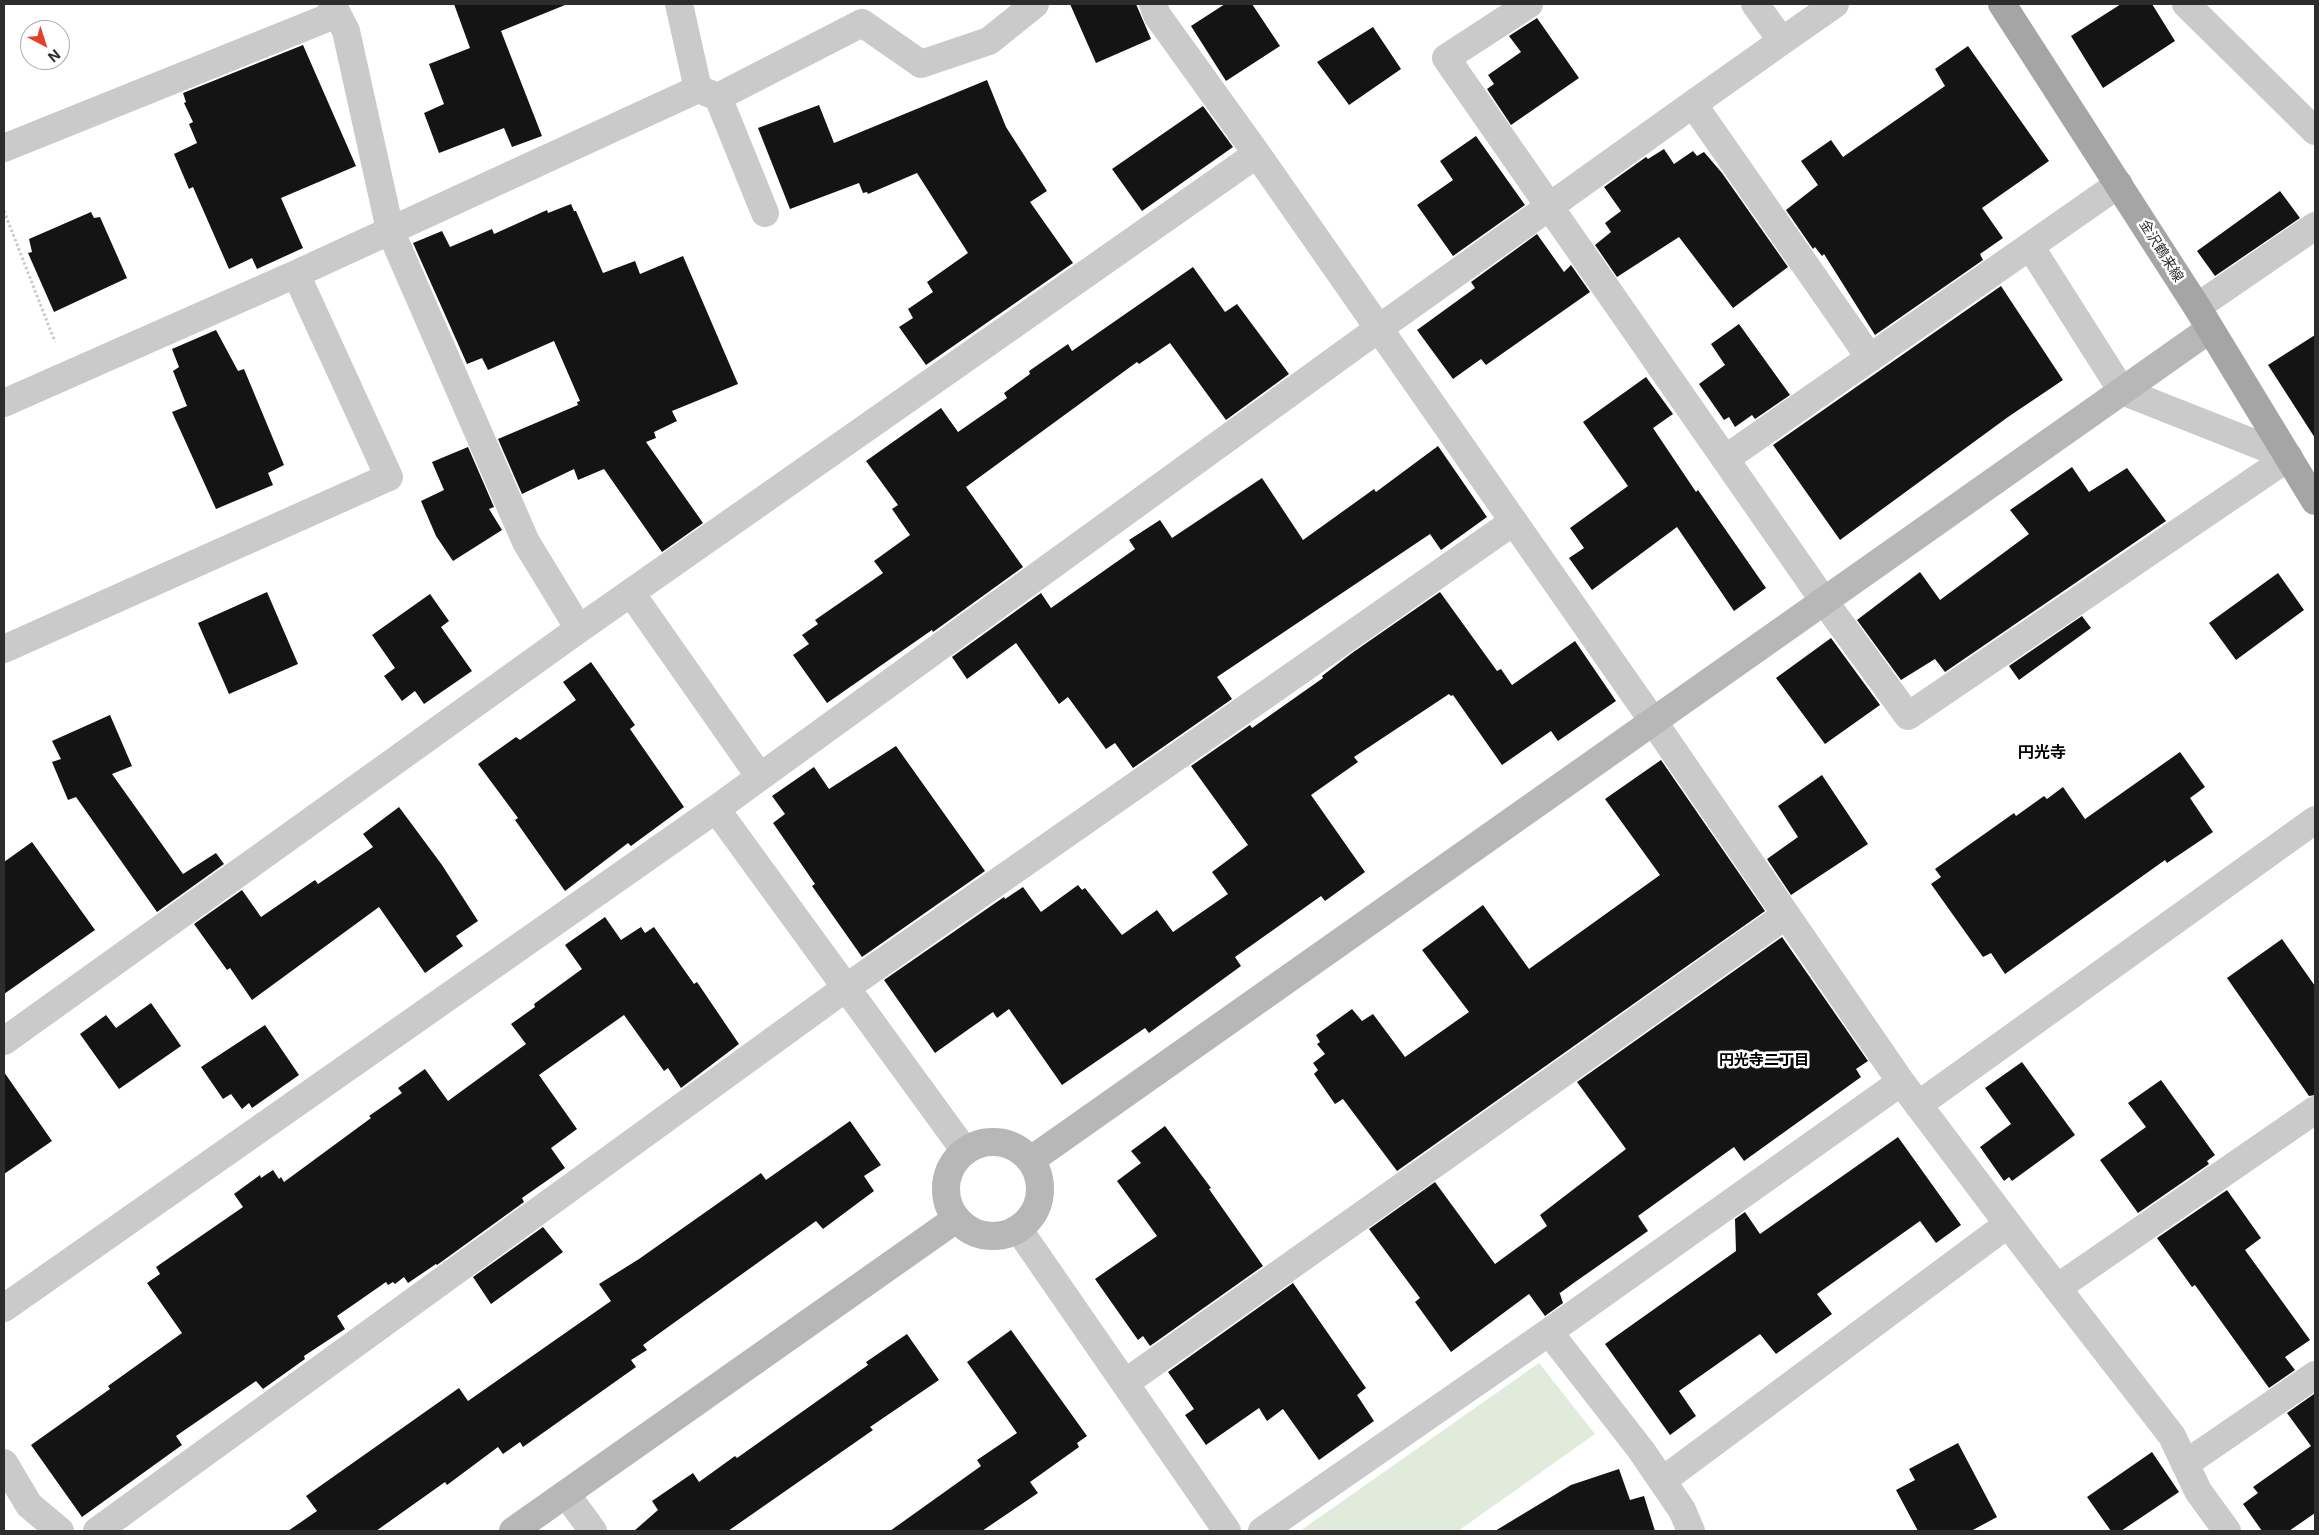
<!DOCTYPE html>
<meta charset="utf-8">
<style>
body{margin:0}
#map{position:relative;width:2319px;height:1535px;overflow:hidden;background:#fff;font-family:Inter,sans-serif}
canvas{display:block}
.frame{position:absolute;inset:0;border:5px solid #2d2d2d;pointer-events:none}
.north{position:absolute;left:20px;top:20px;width:50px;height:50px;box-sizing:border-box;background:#fff;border:1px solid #ababab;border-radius:50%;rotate:140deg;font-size:14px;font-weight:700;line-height:20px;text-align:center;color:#2d2d2d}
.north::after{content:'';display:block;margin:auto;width:18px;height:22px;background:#e73f2d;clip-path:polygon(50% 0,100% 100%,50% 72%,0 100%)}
</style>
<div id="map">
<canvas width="2319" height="1535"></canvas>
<div class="frame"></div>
<div class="north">N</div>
</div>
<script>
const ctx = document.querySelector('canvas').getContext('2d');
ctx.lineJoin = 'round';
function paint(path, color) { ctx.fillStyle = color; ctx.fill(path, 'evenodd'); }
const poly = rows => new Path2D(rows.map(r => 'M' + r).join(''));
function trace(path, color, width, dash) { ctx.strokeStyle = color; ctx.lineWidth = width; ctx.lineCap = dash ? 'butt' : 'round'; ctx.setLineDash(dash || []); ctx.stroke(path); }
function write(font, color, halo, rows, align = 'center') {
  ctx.font = font + ' Inter,"Noto Sans JP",sans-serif'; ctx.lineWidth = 5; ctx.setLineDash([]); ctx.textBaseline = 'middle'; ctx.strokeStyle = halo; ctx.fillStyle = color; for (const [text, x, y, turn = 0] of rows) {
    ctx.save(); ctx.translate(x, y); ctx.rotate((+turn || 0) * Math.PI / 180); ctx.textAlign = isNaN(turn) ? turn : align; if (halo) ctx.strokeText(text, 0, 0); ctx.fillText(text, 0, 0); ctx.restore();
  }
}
const green = poly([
 [1539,1363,1595,1434,1458,1531,1300,1531]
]);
const building = poly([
 [454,4,565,4,565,5,501,31,542,136,512,147,504,128,439,153,424,113,444,104,429,64,470,48],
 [1070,4,1136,4,1151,39,1096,63],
 [1225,4,1252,4,1280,46,1226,81,1191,26],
 [2121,4,2152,4,2175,41,2103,88,2071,36],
 [1537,18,1579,78,1511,125,1487,89,1494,84,1488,75,1521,52,1509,36],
 [1373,27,1401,69,1349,105,1317,62],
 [303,45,356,166,281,198,303,248,257,269,252,258,229,269,193,187,189,189,174,154,197,143,189,124,193,122,184,103,186,102,183,93],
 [1968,46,2049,161,1982,208,2003,238,1980,254,1983,260,1875,335,1824,254,1822,256,1815,247,1813,249,1786,210,1818,185,1801,161,1831,140,1843,157,1945,86,1935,69],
 [987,80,1006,127,1047,191,1030,202,1073,263,926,365,899,327,913,318,908,309,933,292,927,282,968,253,917,173,868,194,867,192,863,193,859,183,790,209,758,128,819,105,834,143],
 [1203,106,1233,147,1142,211,1112,169],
 [1476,136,1525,205,1453,256,1417,205,1453,180,1440,161],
 [1664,149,1674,164,1693,151,1697,156,1704,152,1722,173,1788,267,1733,308,1679,237,1617,277,1595,245,1611,232,1605,223,1621,211,1604,187,1646,157,1648,159],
 [2280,191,2300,218,2215,276,2197,251],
 [571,204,574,211,576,211,603,273,635,261,640,274,683,256,738,384,672,411,677,421,654,432,656,438,646,442,703,523,662,552,604,469,578,480,574,469,522,494,498,439,578,405,577,402,580,401,554,341,488,370,482,358,467,364,413,243,442,231,450,247,492,229,494,234,547,210,548,213],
 [91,212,94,218,100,217,127,278,54,312,28,253,32,252,29,239],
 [1537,234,1564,272,1571,265,1590,292,1486,365,1481,359,1453,379,1417,330,1475,288,1471,282],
 [1193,267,1225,312,1237,304,1289,374,1226,420,1170,343,1139,364,1137,362,966,487,1023,567,933,632,932,630,827,703,793,655,809,644,802,635,818,624,815,620,883,573,874,561,910,535,892,509,898,505,866,461,941,408,958,432,1007,398,1004,393,1030,374,1029,371,1068,344,1072,351],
 [2001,286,2063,380,2008,417,1840,540,1773,445],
 [1739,324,1790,395,1755,419,1752,415,1735,427,1729,417,1724,420,1699,384,1725,365,1711,344],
 [216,330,238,371,244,369,284,465,268,473,273,485,216,509,172,412,187,406,173,371,179,367,172,349],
 [2315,335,2315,438,2268,365],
 [1646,377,1673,414,1653,428,1696,492,1698,490,1766,588,1734,611,1677,527,1592,590,1569,558,1584,548,1570,528,1628,486,1583,422],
 [1438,446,1487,517,1441,550,1430,534,1217,677,1232,699,1133,768,1115,743,1106,749,1068,697,1059,704,1016,643,967,679,952,657,1041,593,1051,608,1135,549,1129,540,1160,520,1172,538,1262,478,1303,540,1374,489,1376,492],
 [468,447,494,507,489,509,502,530,453,561,436,536,421,501,444,490,432,462],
 [2072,467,2089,492,2127,468,2166,521,1945,672,1935,659,1901,680,1857,620,1920,572,1940,600,2029,534,2010,510],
 [2278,573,2304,610,2236,660,2209,623],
 [267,592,298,664,229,694,198,623],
 [1440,592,1497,671,1501,669,1512,685,1575,641,1616,701,1558,741,1551,731,1502,765,1453,695,1451,696,1449,694,1354,757,1358,762,1311,795,1365,872,1325,901,1321,896,1235,957,1241,966,1149,1033,1145,1028,1062,1085,1009,1009,997,1018,993,1012,935,1053,884,980,1004,897,1005,899,1023,887,1041,912,1078,885,1082,890,1085,888,1122,935,1157,910,1173,932,1228,894,1212,872,1248,845,1191,766,1250,725,1252,728,1323,678,1322,676,1352,653],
 [430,594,449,621,441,627,472,671,424,704,415,691,402,701,384,676,395,668,372,635],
 [2082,616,2091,628,2019,680,2009,666],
 [1831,638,1880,705,1825,744,1776,678],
 [591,662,635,725,630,729,684,807,631,846,628,843,565,891,515,820,518,818,478,764,516,737,520,740,576,700,563,682],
 [110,715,132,766,112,774,183,874,216,853,224,864,157,912,76,797,68,800,52,762,61,759,52,741],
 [896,746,985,871,862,957,812,886,815,884,773,823,785,814,772,796,814,767,829,789],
 [2180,752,2205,787,2190,798,2213,832,2167,863,2165,860,2005,974,1991,953,1983,957,1931,884,1941,877,1935,869,2014,813,2016,816,2044,796,2047,799,2063,787,2085,819],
 [1661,760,1765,911,1397,1171,1343,1099,1335,1104,1314,1074,1318,1070,1313,1063,1325,1054,1317,1044,1320,1042,1316,1035,1352,1009,1362,1021,1373,1014,1405,1057,1469,1012,1422,950,1483,905,1529,969,1660,875,1605,799],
 [1822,775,1868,844,1791,895,1767,859,1798,837,1778,806],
 [399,807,442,865,478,921,456,936,463,946,425,973,379,907,252,1000,230,968,227,970,194,924,242,890,261,917,315,880,318,884,373,847,363,834],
 [32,842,95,930,4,994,4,862],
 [605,917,621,940,641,927,645,933,654,927,694,984,697,982,739,1044,681,1088,668,1068,664,1071,624,1015,539,1075,577,1129,551,1148,565,1168,522,1198,524,1202,437,1265,436,1264,408,1283,404,1277,395,1284,393,1282,388,1285,386,1282,337,1316,345,1329,304,1356,305,1359,263,1389,256,1381,176,1436,182,1445,82,1517,31,1445,110,1389,108,1386,182,1333,147,1283,160,1274,156,1267,243,1207,234,1194,260,1175,261,1178,273,1170,279,1179,281,1177,284,1182,371,1118,369,1116,402,1093,398,1088,425,1069,448,1101,526,1044,511,1024,535,1007,534,1004,582,969,565,945],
 [1782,937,1868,1061,1856,1069,1861,1077,1744,1161,1734,1147,1638,1216,1648,1231,1575,1282,1560,1293,1559,1291,1563,1303,1545,1316,1529,1294,1451,1352,1415,1302,1420,1298,1369,1229,1435,1182,1495,1264,1547,1226,1540,1215,1626,1149,1577,1082],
 [2282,939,2315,986,2315,1095,2309,1096,2227,978],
 [151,1003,181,1046,119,1089,80,1034,106,1015,116,1028],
 [265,1025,299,1075,252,1108,249,1103,242,1109,231,1094,223,1099,201,1067],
 [2022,1062,2075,1135,2012,1181,2009,1177,2004,1181,1980,1147,2011,1124,1985,1088],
 [4,1072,52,1141,4,1174],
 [2161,1080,2215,1155,2207,1161,2209,1164,2138,1213,2100,1160,2146,1127,2128,1103],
 [850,1121,881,1165,864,1176,874,1191,823,1229,816,1221,643,1345,647,1350,631,1360,636,1367,523,1447,520,1442,503,1454,498,1447,447,1485,445,1482,376,1531,288,1531,317,1511,306,1496,459,1388,468,1401,611,1301,599,1284,639,1259,761,1173,766,1180],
 [1165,1126,1211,1188,1209,1189,1263,1266,1150,1346,1143,1336,1138,1340,1095,1279,1157,1236,1117,1181,1141,1163,1131,1151],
 [1898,1137,1961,1225,1936,1243,1920,1221,1817,1294,1832,1314,1776,1354,1760,1334,1679,1391,1696,1416,1670,1435,1605,1344,1736,1251,1735,1219,1745,1212,1760,1234],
 [2227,1190,2261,1238,2245,1250,2310,1340,2285,1357,2295,1370,2269,1388,2195,1285,2192,1287,2157,1238],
 [543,1227,563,1252,491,1304,473,1277],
 [1293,1283,1366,1388,1357,1395,1374,1421,1319,1460,1283,1409,1267,1421,1259,1408,1206,1445,1185,1415,1194,1409,1168,1372],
 [1011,1330,1087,1436,1077,1443,1079,1447,1030,1482,1038,1493,982,1531,890,1531,981,1466,977,1460,1017,1433,967,1362],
 [907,1334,939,1380,870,1427,873,1430,728,1531,634,1531,658,1510,652,1501,693,1473,699,1482,735,1456,737,1458,868,1365,866,1362],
 [2314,1394,2315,1513,2289,1531,2262,1531,2243,1504,2258,1493,2253,1487,2311,1446,2287,1413],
 [1958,1443,1997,1517,1971,1531,1918,1531,1896,1490,1915,1480,1909,1469],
 [2152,1452,2179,1492,2121,1531,2111,1531,2087,1497],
 [1619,1469,1630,1500,1644,1496,1655,1531,1495,1531,1571,1485]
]);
const path = poly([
 [4,211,55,342]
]);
const street = poly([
 [332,4,346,31,390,230,526,542,579,629],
 [679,4,698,89],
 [1153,4,1157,15,1257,154,1653,721,1901,1082,2030,1253,2172,1436,2198,1491,2227,1531],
 [1529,4,1446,58,1824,601,1908,716,2289,457],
 [1755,4,1782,41,1835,4],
 [2186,4,2315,131],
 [1782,41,1693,104,1870,358],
 [718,97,765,213],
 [4,148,337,14],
 [2030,246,2122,391,2289,457],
 [2197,307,2315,226],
 [4,403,296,274,698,89,718,97,862,23,921,64,989,41,1035,4],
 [1725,459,2119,184],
 [631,593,760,777,716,809,965,1151],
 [4,649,389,477,296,274],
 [760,777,1378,329,1693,104],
 [4,1041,579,629,1257,154],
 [1918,1105,2315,820],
 [1019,1230,1227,1531],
 [2057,1288,2315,1110],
 [4,1308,716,809],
 [1549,1332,1641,1450,1682,1510,1691,1531],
 [1125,1383,1786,915],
 [4,1463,29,1505,60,1531],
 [2185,1464,2315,1375],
 [1662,1481,2008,1224],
 [566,1494,593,1531],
 [97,1531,847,987,1513,522],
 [1262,1531,1549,1332,1901,1082]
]);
const secondary = poly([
 '946 1189a47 47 0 1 1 94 0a47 47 0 1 1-94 0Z',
 [1031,1160,2210,329],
 [513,1531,956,1219]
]);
const primary = poly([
 [2002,4,2197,307,2315,501]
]);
const streetNames = [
 ["金沢鶴来線",2161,251,58]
];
const neighbourhoodNames = [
 ["円光寺二丁目",1764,1060]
];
const quarterNames = [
 ["円光寺",2042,753]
];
paint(green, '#e1ebdb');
paint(building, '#141414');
trace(path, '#cacaca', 3, [2.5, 2.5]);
trace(street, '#cacaca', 28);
trace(secondary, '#b7b7b7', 28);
trace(primary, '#a5a5a5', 28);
write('14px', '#2d2d2d', '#fff', streetNames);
write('bold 15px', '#000', '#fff', neighbourhoodNames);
write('bold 16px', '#000', '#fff', quarterNames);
</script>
